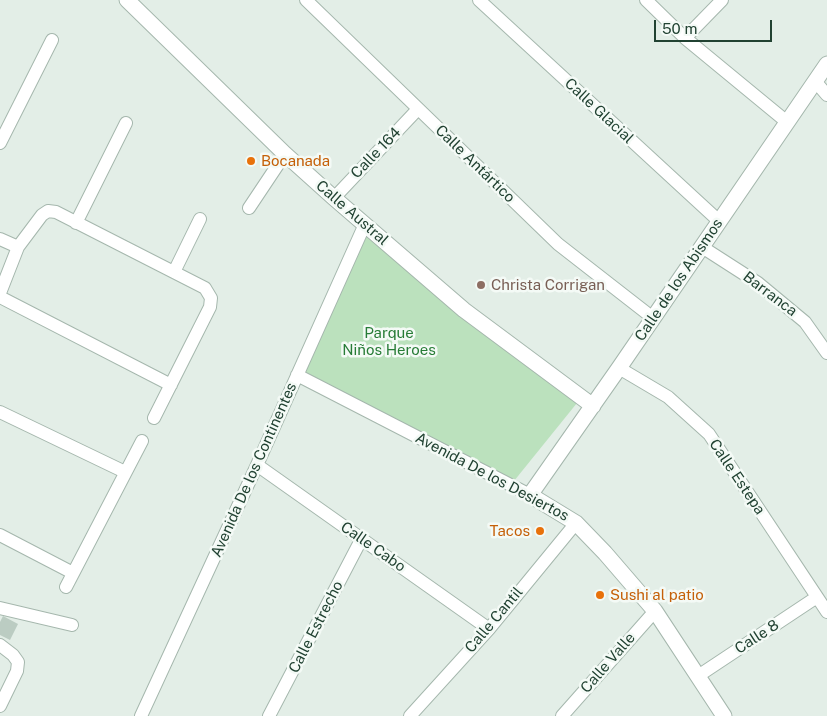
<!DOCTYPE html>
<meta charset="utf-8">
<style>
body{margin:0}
#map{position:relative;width:827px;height:716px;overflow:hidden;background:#e3eee7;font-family:"Public Sans",sans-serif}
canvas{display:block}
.scale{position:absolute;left:654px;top:20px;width:118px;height:22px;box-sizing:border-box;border:2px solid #214232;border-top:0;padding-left:6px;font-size:15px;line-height:18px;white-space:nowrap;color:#214232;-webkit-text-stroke:4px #f4faf6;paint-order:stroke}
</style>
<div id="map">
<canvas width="827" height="716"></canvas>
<div class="scale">50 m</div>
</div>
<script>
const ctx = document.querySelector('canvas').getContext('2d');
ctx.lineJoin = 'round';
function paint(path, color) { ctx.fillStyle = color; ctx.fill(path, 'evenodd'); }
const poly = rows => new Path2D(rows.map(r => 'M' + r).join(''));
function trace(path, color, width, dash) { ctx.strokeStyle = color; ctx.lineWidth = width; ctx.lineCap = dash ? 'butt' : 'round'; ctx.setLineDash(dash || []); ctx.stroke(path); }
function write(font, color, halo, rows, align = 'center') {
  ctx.font = font + ' "Public Sans",sans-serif'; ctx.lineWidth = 5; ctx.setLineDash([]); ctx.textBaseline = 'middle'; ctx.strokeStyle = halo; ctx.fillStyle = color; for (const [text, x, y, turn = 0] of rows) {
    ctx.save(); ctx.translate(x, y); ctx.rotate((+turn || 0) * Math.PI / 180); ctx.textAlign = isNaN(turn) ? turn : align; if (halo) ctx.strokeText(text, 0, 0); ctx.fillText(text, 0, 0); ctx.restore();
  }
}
const green = poly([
 [366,232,577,403,514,481,300,371]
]);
const building = poly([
 [3,616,18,624,10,640,0,635,0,622]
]);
const minor = poly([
 [306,0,558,244,653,318],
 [479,0,720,222],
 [646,0,685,38,787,122],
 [685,38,722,0],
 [815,81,827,95],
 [0,143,52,40],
 [334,198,418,109],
 [249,208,285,154],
 [76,223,126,123],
 [0,239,18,247],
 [702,247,758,283,805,322,827,353],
 [174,272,200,219],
 [0,293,18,247,42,215,48,211,56,212,205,288,211,298,210,307,154,418],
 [0,297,171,385],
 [619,368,668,397,709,434,827,612],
 [297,375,530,495],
 [0,412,125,472],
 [257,465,489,629],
 [0,535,73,573],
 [66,587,142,441],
 [0,608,72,625],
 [0,645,13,655,18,662,17,671,0,706],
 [698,676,817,597],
 [141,716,257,465,365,224],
 [269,716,362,538],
 [410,716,489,629,576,523],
 [562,716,655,611]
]);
const tertiary = poly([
 [127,0,285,154,334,198,464,310,593,406],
 [724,716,655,611,605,553,576,523,530,495,619,368,827,64]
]);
const markers = [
 [251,161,5,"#e8710a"],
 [481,285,5,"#8d6e63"],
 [540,531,5,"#e8710a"],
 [600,595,5,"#e8710a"]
];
const streetNames = [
 ["Calle Glacial",599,111,43],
 ["Calle 164",376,153,-46],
 ["Calle Antártico",475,164,44],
 ["Calle Austral",352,213,41],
 ["Calle de los Abismos",679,280,-56],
 ["Barranca",770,294,37],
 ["Avenida De los Continentes",254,470,-66],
 ["Avenida De los Desiertos",492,477,28],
 ["Calle Estepa",737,477,56],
 ["Calle Cabo",373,547,35],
 ["Calle Cantil",494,620,-50],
 ["Calle Estrecho",316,627,-63],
 ["Calle 8",757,637,-33],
 ["Calle Valle",608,663,-49]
];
const foodNames = [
 ["Bocanada",261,161],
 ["Tacos",530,531,"right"],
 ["Sushi al patio",610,595]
];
const educationNames = [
 ["Christa Corrigan",491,285]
];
const parkNames = [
 ["Parque",389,333],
 ["Niños Heroes",389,350]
];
paint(green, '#bbe1bd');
paint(building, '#bbccc2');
trace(minor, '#a5b7ad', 14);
trace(tertiary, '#a5b7ad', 17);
trace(minor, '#fff', 12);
trace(tertiary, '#fff', 15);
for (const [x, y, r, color] of markers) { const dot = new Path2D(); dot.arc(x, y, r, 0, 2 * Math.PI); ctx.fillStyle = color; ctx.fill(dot); trace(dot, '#f4faf6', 2); }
write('15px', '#214232', '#f4faf6', streetNames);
write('15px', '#c56008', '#f4faf6', foodNames, 'left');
write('15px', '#785e54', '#f4faf6', educationNames, 'left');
write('15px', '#277c36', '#f4faf6', parkNames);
</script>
